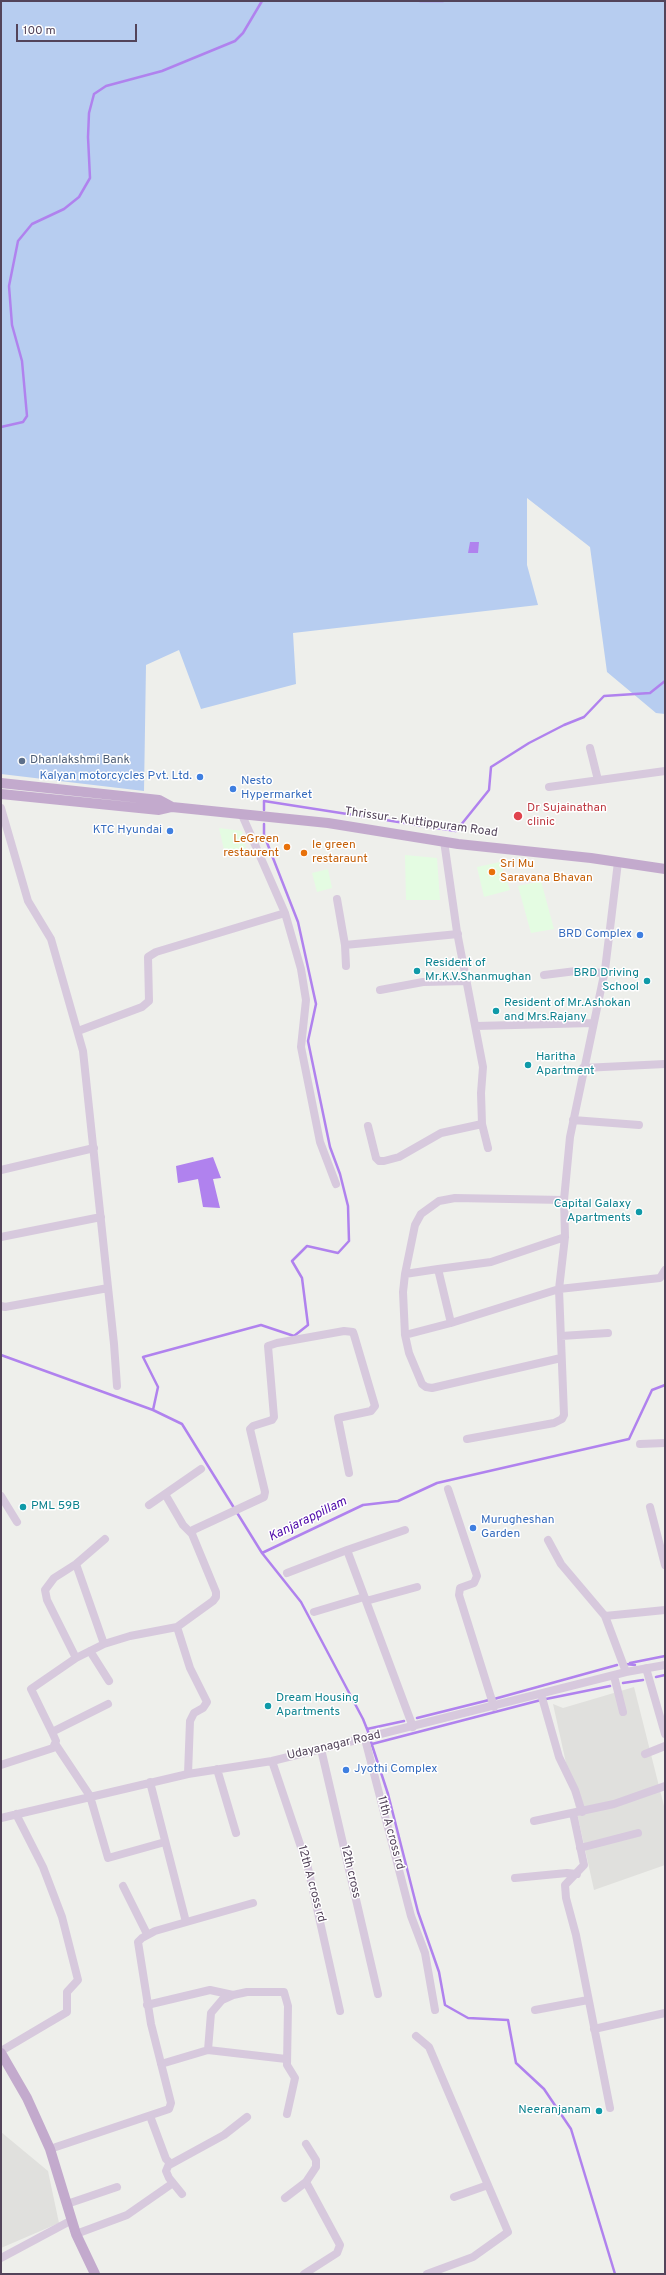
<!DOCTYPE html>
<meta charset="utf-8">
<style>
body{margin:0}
#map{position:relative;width:666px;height:2275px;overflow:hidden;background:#eeefeb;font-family:Overpass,sans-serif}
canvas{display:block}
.frame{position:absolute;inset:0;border:2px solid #53445a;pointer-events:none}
.scale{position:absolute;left:16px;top:24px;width:121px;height:18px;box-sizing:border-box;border:2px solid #53445a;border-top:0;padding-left:5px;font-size:12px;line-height:14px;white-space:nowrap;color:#53445a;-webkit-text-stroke:3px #fff;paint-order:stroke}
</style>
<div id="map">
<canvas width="666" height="2275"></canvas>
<div class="frame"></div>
<div class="scale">100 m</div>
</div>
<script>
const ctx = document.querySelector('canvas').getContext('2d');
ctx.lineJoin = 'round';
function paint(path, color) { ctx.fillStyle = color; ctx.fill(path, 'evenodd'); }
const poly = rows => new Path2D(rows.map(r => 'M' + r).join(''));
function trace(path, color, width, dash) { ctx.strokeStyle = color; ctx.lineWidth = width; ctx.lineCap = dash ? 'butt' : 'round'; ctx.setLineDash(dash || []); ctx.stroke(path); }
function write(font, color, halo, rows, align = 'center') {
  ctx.font = font + ' Overpass,sans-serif'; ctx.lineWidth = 3; ctx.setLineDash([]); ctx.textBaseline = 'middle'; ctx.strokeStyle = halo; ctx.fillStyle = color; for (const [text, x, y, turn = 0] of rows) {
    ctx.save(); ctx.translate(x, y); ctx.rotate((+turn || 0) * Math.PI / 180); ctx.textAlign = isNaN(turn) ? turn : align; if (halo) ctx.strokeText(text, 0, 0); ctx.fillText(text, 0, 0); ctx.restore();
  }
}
const commercial = poly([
 [219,828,242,831,246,849,225,854],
 [405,855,437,858,440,900,406,900],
 [500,862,510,890,484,897,477,867],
 [328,869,332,888,317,892,312,873],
 [541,881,554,929,531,933,518,886]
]);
const education = poly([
 [634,1687,665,1810,665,1865,594,1890,553,1704,563,1708],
 [1,2132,48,2171,59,2223,1,2248]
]);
const green = poly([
 [1,1,665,1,665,714,656,713,607,672,590,547,527,498,527,565,538,605,293,633,296,684,201,709,179,650,146,665,144,791,1,774]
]);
const water = poly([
 [470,542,479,542,478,553,468,553],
 [213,1157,221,1178,213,1179,220,1208,203,1207,198,1179,178,1183,176,1166]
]);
const stream = poly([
 [420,1,443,1],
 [1,427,23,422,27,416,22,361,12,325,9,286,18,241,32,224,64,209,79,197,90,178,88,137,89,113,94,94,106,86,162,71,235,41,243,33,262,1],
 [264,810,264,801,456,831,489,790,491,767,529,743,564,725,584,717,604,696,650,693,665,681],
 [1,1355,153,1410,182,1424,262,1553,363,1505,398,1501,437,1483,629,1439,652,1390,665,1385],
 [153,1410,158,1387,143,1357,261,1325,294,1336,308,1325,302,1278,292,1261,307,1246,338,1253,349,1241,348,1206,340,1174,330,1147,308,1041,316,1004,298,922,264,835,264,824],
 [262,1553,301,1602,363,1719,369,1734],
 [630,1663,665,1656],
 [625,1664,635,1665],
 [656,1677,665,1675],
 [623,1683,643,1680],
 [494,1699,617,1665],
 [417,1718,489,1700],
 [367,1729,404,1721],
 [370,1739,388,1794,418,1912,439,1972,445,2005,468,2018,508,2020,516,2063,544,2089,571,2129,615,2274],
 [372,1744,541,1700,610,1686]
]);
const minor = poly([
 [590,748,598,780],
 [549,787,665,771],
 [1,808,28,901,51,939,83,1051,114,1344,117,1386],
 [242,815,285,913,301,969,306,1000,301,1047,320,1142,336,1184],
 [337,899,345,945,458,934],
 [345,945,346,966],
 [544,975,576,971,605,973],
 [380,990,423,982,467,981],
 [476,1026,593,1023],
 [78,1031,142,1007,149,1001,148,957,156,952,285,913],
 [583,1068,665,1064],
 [573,1120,639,1125],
 [482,1124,488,1148],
 [368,1126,376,1158,379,1161,384,1161,399,1157,441,1133,482,1124,481,1093,483,1067,457,932,444,841],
 [1,1170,94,1148],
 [1,1237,101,1217],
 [565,1237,491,1262,438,1269,451,1323,559,1289,565,1237,564,1200,570,1137,605,970,618,862],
 [438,1269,405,1274,403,1292,405,1335,409,1353,422,1384,426,1387,432,1388,561,1358],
 [405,1274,415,1225,421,1214,439,1201,455,1198,564,1200],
 [1,1306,5,1307,108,1288],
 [405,1335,451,1323],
 [561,1336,608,1333],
 [467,1439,554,1423,562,1419,564,1415,559,1289,660,1278,665,1270],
 [640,1444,665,1443],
 [448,1489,477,1576,474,1583,460,1588,459,1595,494,1707],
 [165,1494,183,1525,192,1534],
 [1,1496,17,1522],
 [149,1505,201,1469],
 [650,1507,665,1565],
 [548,1540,561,1564,605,1616,626,1672],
 [347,1550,405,1530],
 [287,1573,347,1550,413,1727],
 [366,1601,417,1587],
 [314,1612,364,1597],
 [605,1616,665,1610],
 [104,1644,130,1636,177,1627],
 [90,1651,109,1681],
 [76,1658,47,1600,45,1590,54,1578,76,1564,105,1539],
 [646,1668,665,1734],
 [614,1676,623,1712],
 [541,1694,559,1757,575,1790,582,1812],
 [52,1732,108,1704],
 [365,1739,411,1916,425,1953,435,2010],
 [56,1745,90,1796,108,1858,165,1842],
 [321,1749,378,1994],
 [645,1754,665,1746],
 [272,1761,308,1868,340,2011],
 [1,1765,53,1748,56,1741,52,1732,31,1689,76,1658,104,1644,76,1564],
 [217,1769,236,1833],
 [188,1774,190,1721,194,1713,203,1708,207,1702,190,1668,177,1627,213,1601,216,1597,216,1592,192,1534,193,1530,264,1497,265,1492,250,1429,253,1426,272,1420,274,1417,268,1346,277,1343,344,1331,353,1332,354,1335,375,1406,371,1411,338,1418,349,1473],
 [150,1782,186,1922],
 [573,1813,584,1865,565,1885,566,1898,576,1935,610,2108],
 [1,1818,188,1774,272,1761,321,1749,626,1672,665,1665],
 [534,1821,614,1804,665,1786],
 [580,1848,638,1833],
 [515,1878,567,1873,577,1874],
 [123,1886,147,1934],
 [147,2005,210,1990,233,1995],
 [535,2010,588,2000],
 [594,2029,665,2013],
 [416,2036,429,2047,508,2232,473,2257,427,2274],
 [208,2050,286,2059],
 [1,2051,67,2012,67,1992,78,1980,62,1917,43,1867,16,1814],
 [161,2064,208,2050,211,2013,222,2000,233,1995,247,1992,284,1992,288,2006,287,2065,295,2078,287,2114],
 [150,2116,166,2159,171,2164,224,2135,247,2117],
 [50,2149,169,2109,171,2103,151,2024,138,1942,142,1938,155,1931,253,1903],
 [169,2164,166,2171,169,2178,182,2194],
 [454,2197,488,2185],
 [285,2198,306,2182,316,2167,316,2160,306,2144],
 [67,2204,117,2187],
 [76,2234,127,2215,173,2183],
 [1,2258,72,2220],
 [304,2274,337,2253,340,2245,306,2182]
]);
const major = poly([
 [1,783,159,800,172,807],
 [1,794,159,810,172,807,328,823,458,844,591,858,665,869],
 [1,2053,27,2098,50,2149,76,2234,95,2274]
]);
const markers = [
 [22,761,4,"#5c6f8a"],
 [200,777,4,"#3f7fe0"],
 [233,789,4,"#3f7fe0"],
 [518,816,5,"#e0444e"],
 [170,831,4,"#3f7fe0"],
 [287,847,4,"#e8710a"],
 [304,853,4,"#e8710a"],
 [492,872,4,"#e8710a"],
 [640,935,4,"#3f7fe0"],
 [417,971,4,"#0f9aa8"],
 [647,981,4,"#0f9aa8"],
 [496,1011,4,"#0f9aa8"],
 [528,1065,4,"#0f9aa8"],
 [639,1212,4,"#0f9aa8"],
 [23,1507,4,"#0f9aa8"],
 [473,1528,4,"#3f7fe0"],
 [268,1706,4,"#0f9aa8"],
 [346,1770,4,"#3f7fe0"],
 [599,2111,4,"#0f9aa8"]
];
const serviceNames = [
 ["Dhanlakshmi Bank",30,761]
];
const shopNames = [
 ["Kalyan motorcycles Pvt. Ltd.",192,777],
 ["Nesto",241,782,"left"],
 ["Hypermarket",241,796,"left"],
 ["KTC Hyundai",162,831],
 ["BRD Complex",632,935],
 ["Murugheshan",481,1521,"left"],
 ["Garden",481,1535,"left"],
 ["Jyothi Complex",354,1770,"left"]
];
const healthNames = [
 ["Dr Sujainathan",527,809],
 ["clinic",527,823]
];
const streetNames = [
 ["Thrissur – Kuttippuram Road",421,823,8],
 ["Udayanagar Road",334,1746,-13],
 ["11th A cross rd",390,1833,75],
 ["12th cross",350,1872,77],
 ["12th A cross rd",311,1884,75]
];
const foodNames = [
 ["LeGreen",279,840,"right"],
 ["restaurent",279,854,"right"],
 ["le green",312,846],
 ["restaraunt",312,860],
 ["Sri Mu",500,865],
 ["Saravana Bhavan",500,879]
];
const cultureNames = [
 ["Resident of",425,964],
 ["Mr.K.V.Shanmughan",425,978],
 ["BRD Driving",639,974,"right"],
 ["School",639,988,"right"],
 ["Resident of Mr.Ashokan",504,1004],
 ["and Mrs.Rajany",504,1018],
 ["Haritha",536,1058],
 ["Apartment",536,1072],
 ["Capital Galaxy",631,1205,"right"],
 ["Apartments",631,1219,"right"],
 ["PML 59B",31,1507],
 ["Dream Housing",276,1699],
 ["Apartments",276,1713],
 ["Neeranjanam",591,2111,"right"]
];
const waterNames = [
 ["Kanjarappillam",308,1520,-26]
];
paint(commercial, '#e4fce2');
paint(education, '#e0e0dd');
paint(green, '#b7cdf0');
paint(water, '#b082ee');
trace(stream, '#b082ee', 2.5);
trace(minor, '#d7c9dd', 8);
trace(major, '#c3aacd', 10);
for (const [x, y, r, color] of markers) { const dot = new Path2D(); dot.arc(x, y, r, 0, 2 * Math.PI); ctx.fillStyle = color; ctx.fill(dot); trace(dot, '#fff', 1.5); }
write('12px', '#4e5e75', '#fff', serviceNames, 'left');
write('12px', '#366cbe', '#fff', shopNames, 'right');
write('12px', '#be3a42', '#fff', healthNames, 'left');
write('12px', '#53445a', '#fff', streetNames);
write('12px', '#c56008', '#fff', foodNames, 'left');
write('12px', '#0d838f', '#fff', cultureNames, 'left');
write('italic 13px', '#4c07a9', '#fff', waterNames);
</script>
